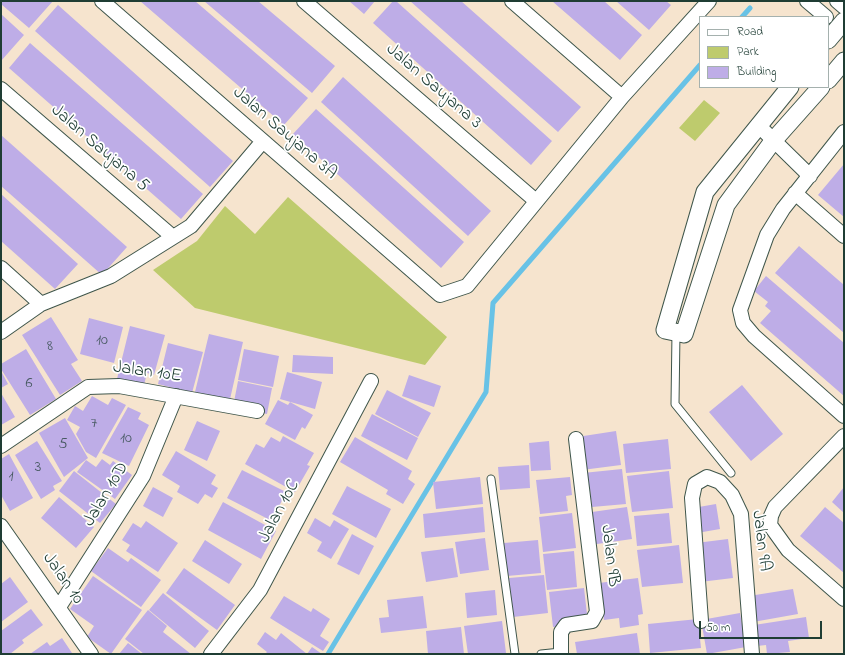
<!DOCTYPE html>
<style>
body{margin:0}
#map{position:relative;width:845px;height:655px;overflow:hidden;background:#f6e4ce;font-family:"Indie Flower",sans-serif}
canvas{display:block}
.frame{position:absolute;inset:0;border:2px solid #1f3d34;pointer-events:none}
.legend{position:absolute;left:699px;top:16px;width:130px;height:72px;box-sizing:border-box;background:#fff;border:1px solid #a5b1ae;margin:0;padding:5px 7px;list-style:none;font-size:12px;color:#1f3d34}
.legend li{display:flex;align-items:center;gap:8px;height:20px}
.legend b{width:20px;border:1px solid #a5b1ae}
.scale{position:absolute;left:699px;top:621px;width:123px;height:18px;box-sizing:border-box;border:2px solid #1f3d34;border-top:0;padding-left:5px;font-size:12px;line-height:14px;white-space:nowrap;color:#1f3d34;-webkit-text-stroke:3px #fff;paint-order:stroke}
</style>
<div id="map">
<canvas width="845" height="655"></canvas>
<div class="frame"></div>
<ul class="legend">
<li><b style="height:5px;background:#fff"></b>Road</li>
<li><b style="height:11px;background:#becb6d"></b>Park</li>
<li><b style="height:11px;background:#beade7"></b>Building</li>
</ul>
<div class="scale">50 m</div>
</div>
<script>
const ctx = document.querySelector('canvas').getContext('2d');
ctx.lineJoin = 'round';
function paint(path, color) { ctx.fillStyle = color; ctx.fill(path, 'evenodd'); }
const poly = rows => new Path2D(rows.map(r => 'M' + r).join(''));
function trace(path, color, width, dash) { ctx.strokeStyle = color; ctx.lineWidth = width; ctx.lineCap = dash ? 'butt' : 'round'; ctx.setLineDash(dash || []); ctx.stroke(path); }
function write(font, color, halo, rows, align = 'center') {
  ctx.font = font + ' "Indie Flower",sans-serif'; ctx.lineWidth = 3.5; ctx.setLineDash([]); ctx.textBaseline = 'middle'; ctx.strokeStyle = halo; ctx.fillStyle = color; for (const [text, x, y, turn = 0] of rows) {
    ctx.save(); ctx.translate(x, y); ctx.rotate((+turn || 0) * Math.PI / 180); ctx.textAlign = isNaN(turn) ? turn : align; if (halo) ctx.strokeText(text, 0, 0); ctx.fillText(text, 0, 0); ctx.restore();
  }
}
const green = poly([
 [704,100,720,113,695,141,679,128],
 [288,197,447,337,425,365,195,308,153,270,197,241,225,206,255,234]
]);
const stream = poly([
 [742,17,750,8],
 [328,654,486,392,493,303,700,65]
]);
const building = poly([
 [1,1,53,1,29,28,1,4],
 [140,1,195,1,308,98,284,125],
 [204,1,258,1,335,66,312,93],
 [349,1,375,1,364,14],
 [393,1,396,1,552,141,531,165,373,23],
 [410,1,461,1,581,107,558,132],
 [552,1,604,1,642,35,620,60],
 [616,1,666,1,671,5,649,30],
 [58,5,233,161,210,187,35,31],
 [1,14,24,35,1,61],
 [30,43,203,194,181,219,9,68],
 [343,77,491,211,468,236,321,102],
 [316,109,464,242,441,268,293,134],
 [1,135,127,247,102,275,1,186],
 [844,164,844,217,818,195],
 [1,194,78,264,55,289,1,241],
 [799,246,844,285,844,333,775,273],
 [766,276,844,343,844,396,760,323,771,311,765,306,768,302,754,291],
 [51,317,78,360,71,364,82,381,60,395,22,335],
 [89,318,123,327,114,363,80,354],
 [130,326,165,335,154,375,147,373,143,389,116,383],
 [209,334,243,342,228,408,200,402,201,394,195,392],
 [168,343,203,352,192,393,158,384],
 [26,349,56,399,30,415,1,369,1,364],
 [244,349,279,356,273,387,238,380],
 [293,355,333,357,333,374,292,372],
 [1,371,8,384,1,388],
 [287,372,322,382,315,409,280,399],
 [409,375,441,386,434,407,402,396],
 [238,381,272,388,267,414,233,407],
 [742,385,783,434,751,461,709,412],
 [387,390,431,413,418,437,375,414],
 [1,393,15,417,1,425],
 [92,396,108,405,112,398,126,405,96,458,86,452,76,434,80,427,67,420,75,406,83,411],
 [278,400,288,405,290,402,313,415,305,429,302,427,295,440,265,424],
 [128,407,141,413,138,419,149,425,129,466,102,453],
 [372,414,418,438,407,460,361,436],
 [65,418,88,458,64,477,39,433],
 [197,421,220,431,207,461,184,450],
 [616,431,621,465,582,470,577,437],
 [283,436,314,453,307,465,310,466,295,492,245,464,256,444,264,448,271,437,280,442],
 [355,437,412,471,408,479,415,484,403,504,386,494,388,490,340,462],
 [668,439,671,469,626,473,623,444],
 [37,441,62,481,53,486,55,490,41,499,15,455],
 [549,441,551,470,531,471,529,443],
 [176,451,216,475,211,484,218,488,212,498,205,494,198,504,177,492,180,486,162,475],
 [9,454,33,498,10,511,1,495,1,459],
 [102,459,110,465,113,461,132,475,115,499,77,472,86,460,96,467],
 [529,465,530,488,500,490,498,467],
 [622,469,626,504,592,507,590,490,585,490,583,473],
 [242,470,286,492,272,521,227,498],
 [74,471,116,504,100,523,59,491],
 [669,471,673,508,632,512,627,476],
 [480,477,483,504,436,509,433,482],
 [570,477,572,495,566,496,568,511,540,514,536,480],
 [347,486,391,509,376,538,332,514],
 [153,487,173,498,163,517,143,506],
 [844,487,844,513,832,502],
 [59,497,94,527,76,548,41,518],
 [223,502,276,531,261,559,208,530],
 [716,504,720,529,697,533,693,508],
 [483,507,485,532,425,538,423,514],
 [627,507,632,539,590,545,585,513],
 [825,507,844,523,844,573,800,536],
 [572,513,576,548,543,552,539,517],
 [669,513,672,543,637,546,634,516],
 [315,518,330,527,334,520,349,529,331,559,317,551,322,542,307,533],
 [146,521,178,543,158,572,126,551,130,545,122,540,133,523,141,528],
 [352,534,374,546,359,575,337,564],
 [485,538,489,570,460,574,455,542],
 [728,539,733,578,700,582,696,543],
 [205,540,242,564,229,584,192,561],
 [538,540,541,573,507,576,504,543],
 [679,545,683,583,642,587,637,550],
 [108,548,128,562,131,558,161,580,141,607,91,571],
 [453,548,458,577,426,582,421,552],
 [574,551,577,587,547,590,543,554],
 [184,568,235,605,217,630,166,593],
 [544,575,548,613,513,617,509,578],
 [93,576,142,610,111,654,87,637,94,626,70,609],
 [10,577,28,602,1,622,1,584],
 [638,578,643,614,638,615,639,625,620,628,619,618,604,620,599,583],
 [584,588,588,623,553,627,549,592],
 [793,589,798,614,753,622,749,596],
 [495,590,497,615,467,618,465,593],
 [163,593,209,631,195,648,149,610],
 [284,596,311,612,313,608,330,619,320,636,329,642,323,651,270,618],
 [423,596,427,628,381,633,379,618,389,617,387,600],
 [31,609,43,625,22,640,24,643,10,654,1,654,1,631],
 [148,610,167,626,163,632,191,654,144,654,125,639],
 [740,613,746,647,707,654,701,620],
 [806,617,809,638,788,641,790,652,767,654,766,645,757,646,754,625],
 [698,619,701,648,650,653,648,624],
 [502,621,506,653,468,654,464,626],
 [461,627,464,654,428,654,426,631],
 [265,632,276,640,281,633,307,654,312,647,322,654,265,654,267,652,257,644],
 [637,633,640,654,577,654,575,642],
 [62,638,72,653,71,654,30,654,47,642,50,646],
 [128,643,142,654,119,654]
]);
const service = poly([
 [676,333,675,404,731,473],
 [491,479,515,654],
 [541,654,561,652]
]);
const minor = poly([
 [102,1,440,295,467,286,622,97,709,1],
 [304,1,536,201],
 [512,1,622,97],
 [807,1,826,17],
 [837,1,844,7],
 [1,89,173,237],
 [758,125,810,176],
 [844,132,783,209,767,235,740,310,743,323,754,336,844,416],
 [795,193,844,236],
 [1,268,41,304],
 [1,332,41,304,111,276,191,226,263,141],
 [844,436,775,507,771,516,770,525,788,550,844,599],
 [1,446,88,387,119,386,257,411],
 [1,526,91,654],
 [59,607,143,476,176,396],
 [701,621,692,498,695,484,707,477,720,482,732,495,741,514,752,654],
 [211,654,260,590,371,381],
 [561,654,561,632,566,625,592,621,597,612,576,439]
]);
const tertiary = poly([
 [828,40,844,21],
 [828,80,844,61],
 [790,87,705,192,665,330,684,334,726,205,773,141,821,87]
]);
const numberNames = [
 ["10",102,341],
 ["8",50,347],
 ["6",29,384],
 ["7",94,424],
 ["10",126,439],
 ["5",63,445],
 ["3",38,468],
 ["1",11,477]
];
const streetNames = [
 ["Jalan Saujana 3",433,87,41],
 ["Jalan Saujana 3A",284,134,41],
 ["Jalan Saujana 5",99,149,41],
 ["Jalan 10E",147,373,8],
 ["Jalan 10D",107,495,-59],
 ["Jalan 10C",280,512,-62],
 ["Jalan 9A",760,541,83],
 ["Jalan 9B",609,556,83],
 ["Jalan 10",62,579,55]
];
paint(green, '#becb6d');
trace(stream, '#68c2e6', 5);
paint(building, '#beade7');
trace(service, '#3f564b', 9);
trace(minor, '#3f564b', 16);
trace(tertiary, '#3f564b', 19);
trace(service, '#fff', 7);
trace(minor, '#fff', 14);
trace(tertiary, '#fff', 17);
write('16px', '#475961', null, numberNames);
write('18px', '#1f3d34', '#fff', streetNames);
</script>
